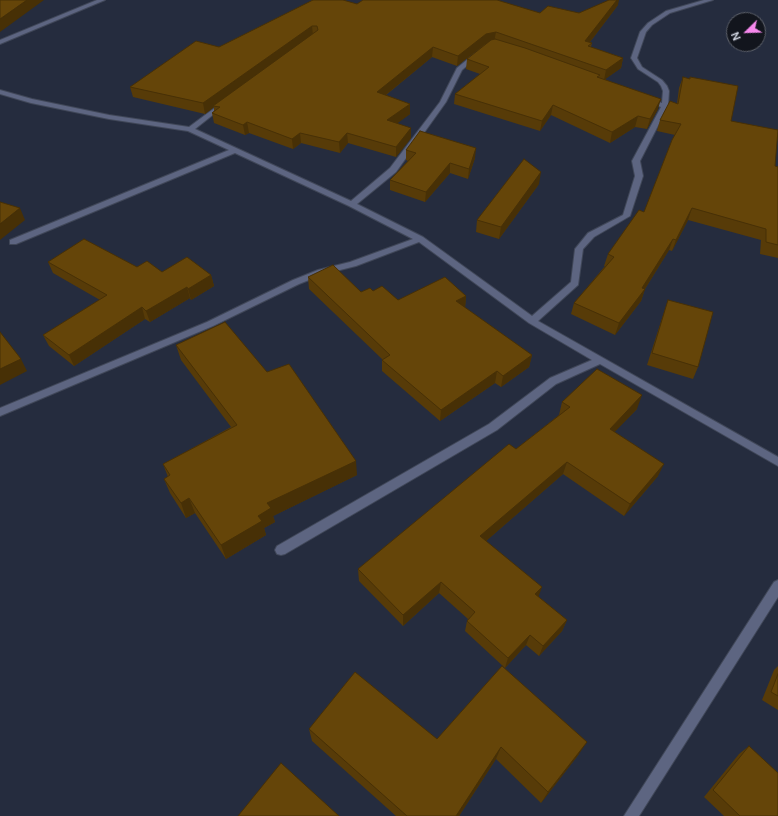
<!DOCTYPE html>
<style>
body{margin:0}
#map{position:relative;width:778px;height:816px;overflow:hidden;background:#252c3e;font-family:"DM Sans",sans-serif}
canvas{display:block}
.north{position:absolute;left:726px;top:12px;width:40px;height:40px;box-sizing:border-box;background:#12151d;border:1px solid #5d616a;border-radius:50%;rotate:247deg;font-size:11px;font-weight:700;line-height:16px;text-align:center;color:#cdd2de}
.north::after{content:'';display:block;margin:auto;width:14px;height:18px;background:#f688ed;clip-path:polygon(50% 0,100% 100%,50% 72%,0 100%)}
</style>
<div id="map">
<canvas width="778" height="816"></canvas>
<div class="north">N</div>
</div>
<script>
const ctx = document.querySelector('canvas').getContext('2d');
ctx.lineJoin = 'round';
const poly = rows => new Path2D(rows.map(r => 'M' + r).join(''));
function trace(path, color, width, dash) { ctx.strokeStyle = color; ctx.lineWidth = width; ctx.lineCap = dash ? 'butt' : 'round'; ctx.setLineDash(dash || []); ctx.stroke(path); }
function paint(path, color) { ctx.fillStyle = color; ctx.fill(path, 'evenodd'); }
const minor = poly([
 [97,0,105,0,0,44,0,40,97,0],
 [704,0,713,0,670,13,652,25,646,32,637,58,642,67,662,80,667,86,669,91,668,106,640,161,643,176,630,216,594,237,583,249,578,285,538,321,778,457,778,466,600,364,556,384,497,430,285,554,281,555,277,554,275,550,277,546,489,424,550,378,592,360,529,323,419,242,356,266,324,274,299,284,213,326,0,416,0,408,207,322,293,280,318,270,350,262,413,239,349,206,235,153,16,244,10,244,10,240,229,150,188,131,109,119,31,103,0,94,0,90,32,99,109,115,189,127,220,104,224,104,224,106,195,129,351,201,390,168,440,102,457,68,474,54,478,54,478,56,462,70,446,102,396,172,357,204,423,237,532,316,571,282,575,249,588,233,623,215,635,176,632,161,661,107,644,100,647,98,662,103,663,91,661,86,658,82,638,69,631,58,640,32,648,23,666,11,704,0],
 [778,580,778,597,639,816,624,816,774,582,778,580]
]);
const wall = poly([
 [357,4,540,13,579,13,618,5,590,42,592,43,591,47,623,58,621,68,605,79,658,109,647,129,635,127,610,143,551,115,540,131,454,104,455,94,480,74,466,69,467,59,486,43,485,44,457,66,432,57,386,95,410,104,410,114,397,123,411,138,396,157,348,143,340,153,301,143,293,149,249,133,245,135,214,123,212,113,214,111,214,107,205,114,133,97,130,87,219,47],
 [683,77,689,79,690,77,731,121,775,166,778,167,778,258,760,254,761,240,688,220,672,251,669,250,645,289,641,301,615,335,571,314,574,303,605,266,604,266,608,254,644,212,675,135,657,131,660,120,677,104,679,88],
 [406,150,475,158,468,179,450,173,425,202,390,190,390,180,408,161,406,160],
 [539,184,499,239,476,232,477,220],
 [48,262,137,267,162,272,211,275,214,286,191,300,190,298,150,322,145,319,74,366,49,346,43,335,100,300,53,273],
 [308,277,361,292,373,291,398,300,466,296,465,308,532,355,529,367,501,387,495,383,440,421,382,371,382,359,309,289],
 [668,300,698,367,693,379,647,365,664,312],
 [176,345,267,372,357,475,273,516,275,522,264,528,266,535,226,559,195,513,186,518,170,493,164,479,168,477,163,464,231,427,181,360],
 [562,402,637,409,614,432,658,476,624,516,563,474,486,541,539,597,567,620,562,631,539,656,526,645,505,668,465,631,467,621,468,619,439,593,403,626,359,581,358,569,516,449,559,415],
 [778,666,778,710,762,700,774,670],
 [309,729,437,739,579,754,541,803,496,759,459,816,396,816,312,741],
 [749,746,778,816,724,816,704,797,739,754]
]);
const shadedWall = poly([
 [27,0,44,0,0,32,0,19],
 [617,0,619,0,618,5,583,51,585,41],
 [312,26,313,36,213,106,214,107,205,114,203,103],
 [496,32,494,42,485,44,457,66,458,56,486,34],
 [433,47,432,57,377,102,377,92],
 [623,58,621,68,604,80,606,70],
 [661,99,658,109,647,129,650,119],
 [410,104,410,114,387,131,387,120],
 [553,105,551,115,540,131,542,121],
 [638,116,635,127,610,143,612,132],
 [247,122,249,133,245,135,243,125],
 [411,128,411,138,396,157,396,147],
 [300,133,301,143,293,149,292,139],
 [347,133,348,143,340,153,339,142],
 [476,148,475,158,468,179,469,169],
 [450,163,450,173,425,202,426,192],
 [541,172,539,184,499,239,501,227],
 [20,208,25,220,0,240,0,224],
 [692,208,688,220,672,251,676,240],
 [673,239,669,250,643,292,645,289,641,301,615,335,619,323,642,288],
 [211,275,214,286,191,300,188,289],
 [187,287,190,298,150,322,146,311],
 [466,296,465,308,456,301],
 [142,307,145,319,74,366,69,355],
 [532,355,529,367,501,387,503,376],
 [21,359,27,371,0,385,0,369],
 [497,371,495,383,440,421,441,410],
 [642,395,637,409,605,442,610,429],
 [356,461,357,475,273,516,275,522,264,528,266,535,226,559,221,545,258,516,267,503],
 [567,462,563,474,478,548,480,536],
 [664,464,658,476,624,516,630,504],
 [189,498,195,513,186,518,181,503],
 [441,582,439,593,403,626,403,615],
 [542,587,538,598,535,594],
 [567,620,562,631,539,656,543,646],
 [530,635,526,645,505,668,508,658],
 [587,742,579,754,541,803,548,792],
 [501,747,496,759,459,816,456,816]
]);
const building = poly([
 [0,0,27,0,0,19,0,0],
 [313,0,343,0,357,4,363,0,497,0,540,13,548,6,579,13,609,0,617,0,585,41,592,43,588,46,623,58,606,70,496,32,486,34,458,56,433,47,377,92,410,104,387,120,411,128,396,147,347,133,339,142,300,133,292,139,247,122,243,125,212,113,220,107,213,106,318,30,317,26,312,26,203,103,130,87,196,41,219,47,313,0],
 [495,39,525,48,600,75,597,77,661,99,650,119,638,116,612,132,553,105,542,121,455,94,489,67,467,59,491,40,495,39],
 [683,77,690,79,690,77,738,86,731,121,778,130,775,166,778,167,778,245,766,242,766,229,692,208,676,240,673,239,642,288,645,289,619,323,574,303,614,257,608,254,639,210,644,212,672,140,681,124,660,120,670,101,678,104,683,77],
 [420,131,476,148,469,169,450,163,426,192,390,180,416,153,406,150,420,131],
 [524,159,541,172,501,227,477,220,524,159],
 [0,202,20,208,0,224,0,202],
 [84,239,137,267,147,261,162,272,187,257,211,275,188,289,187,287,146,311,142,307,69,355,43,335,107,295,48,262,84,239],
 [333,265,361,292,370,288,373,291,382,286,398,300,445,277,466,296,456,301,532,355,503,376,497,371,441,410,382,360,390,355,308,277,333,265],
 [668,300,713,312,698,367,652,353,668,300],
 [225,322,267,372,289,364,356,461,267,503,271,508,258,516,262,521,221,545,189,498,181,503,164,479,170,475,163,464,237,425,176,345,225,322],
 [0,332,21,359,0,369,0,332],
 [597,369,642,395,610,429,664,464,630,504,567,462,480,536,542,587,535,594,567,620,543,646,530,635,508,658,467,621,475,612,441,582,403,615,358,569,509,444,516,449,570,407,562,402,597,369],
 [502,666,587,742,548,792,501,747,456,816,407,816,309,729,355,672,437,739,502,666],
 [778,674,778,696,771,692,778,674],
 [749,746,778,773,778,816,740,816,713,790,749,746],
 [281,763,339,816,238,816,281,763]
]);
trace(minor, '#404758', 2);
paint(minor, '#5d6581');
paint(wall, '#573b08');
paint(shadedWall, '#473006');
paint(building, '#654509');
trace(building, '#473006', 1);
</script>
